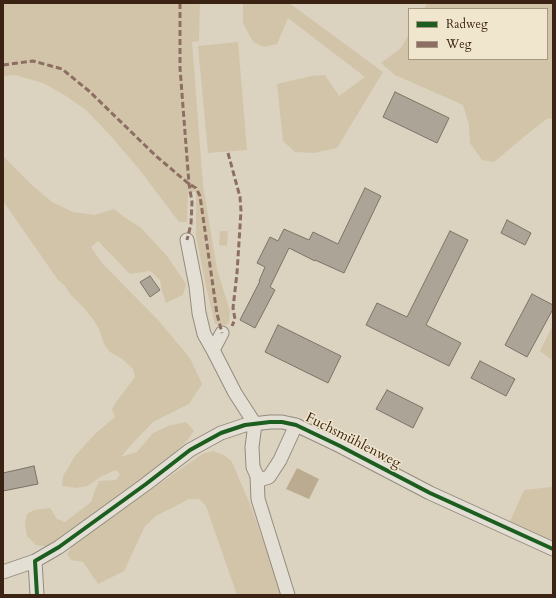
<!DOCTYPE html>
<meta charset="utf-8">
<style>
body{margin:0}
#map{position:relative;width:556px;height:598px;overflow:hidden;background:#dbd3bf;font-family:Cardo,serif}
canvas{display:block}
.frame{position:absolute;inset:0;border:4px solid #3a2312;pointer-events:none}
.legend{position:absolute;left:408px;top:8px;width:140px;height:52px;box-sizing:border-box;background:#f0e5cd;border:1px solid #a79782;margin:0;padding:5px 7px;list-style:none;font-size:12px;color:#3a2312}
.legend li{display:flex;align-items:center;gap:8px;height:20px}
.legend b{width:20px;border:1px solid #a79782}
</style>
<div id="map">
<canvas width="556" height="598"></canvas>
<div class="frame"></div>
<ul class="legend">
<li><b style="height:5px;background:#1b5e20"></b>Radweg</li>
<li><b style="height:5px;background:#8d6e63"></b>Weg</li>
</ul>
</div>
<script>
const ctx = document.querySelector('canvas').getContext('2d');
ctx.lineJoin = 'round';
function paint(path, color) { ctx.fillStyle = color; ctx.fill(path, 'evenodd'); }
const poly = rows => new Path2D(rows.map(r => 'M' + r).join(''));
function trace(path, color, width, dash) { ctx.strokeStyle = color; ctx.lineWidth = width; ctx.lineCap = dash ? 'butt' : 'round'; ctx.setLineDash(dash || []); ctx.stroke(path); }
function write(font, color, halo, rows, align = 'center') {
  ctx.font = font + ' Cardo,serif'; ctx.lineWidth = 3; ctx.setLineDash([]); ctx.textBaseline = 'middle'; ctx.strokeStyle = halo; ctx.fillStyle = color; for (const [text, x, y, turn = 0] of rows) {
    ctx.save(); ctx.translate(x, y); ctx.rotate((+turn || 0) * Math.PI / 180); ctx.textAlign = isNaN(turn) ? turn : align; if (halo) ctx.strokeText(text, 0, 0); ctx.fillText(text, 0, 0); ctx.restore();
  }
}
const green = poly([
 [3,3,200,3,199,41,192,42,203,185,217,269,230,311,229,322,226,325,215,324,206,287,196,235,196,191,188,194,187,222,179,222,139,169,109,134,86,110,63,94,43,83,15,75,3,76],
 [243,3,289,3,383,72,337,148,314,153,295,152,283,141,277,84,311,76,325,75,339,96,365,77,288,18,277,44,264,47,253,42,243,23],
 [427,3,553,3,553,119,548,118,525,136,494,162,482,160,470,143,469,125,463,105,395,75,381,63,401,48,409,34,409,59,547,59,547,9,424,9],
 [238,42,247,150,208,153,198,46],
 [3,156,33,186,52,202,73,212,95,215,114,209,124,217,141,228,167,256,186,284,183,295,166,303,162,291,160,280,150,271,130,274,99,242,98,241,91,247,101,262,158,320,190,358,202,384,189,404,153,422,130,446,121,457,137,452,153,433,168,426,186,422,194,431,186,442,155,471,50,547,36,545,27,536,25,525,27,514,34,510,50,508,57,519,65,522,91,502,95,490,99,481,116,480,120,474,116,470,102,476,87,486,76,488,62,486,63,476,75,456,96,433,115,417,112,409,116,402,135,377,133,369,121,358,110,352,104,344,99,329,93,319,83,307,70,294,65,286,58,280,3,201],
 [220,231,228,231,227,246,219,245],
 [553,325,553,361,540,351],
 [213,451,224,455,232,462,252,509,282,595,237,595,206,506,199,499,189,499,156,516,145,526,124,571,98,584,83,562,71,560,67,554,74,544,202,454],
 [553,486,553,549,507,528,524,490,552,487]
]);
const water = poly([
 [297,468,319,479,309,499,286,489]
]);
const building = poly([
 [395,92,449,118,437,143,383,117,395,92],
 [365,188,381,196,344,273,315,260,315,261,289,248,270,287,275,290,255,328,240,320,260,281,259,281,265,267,257,263,270,237,278,241,284,229,309,240,313,232,338,244,365,188],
 [507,220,531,233,525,245,501,233,507,220],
 [450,231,468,240,426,325,461,343,449,366,366,325,377,303,407,317,450,231],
 [150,276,160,290,150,297,140,282,150,276],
 [532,294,553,305,553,309,527,357,505,345,532,294],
 [278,325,341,356,328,383,265,352,278,325],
 [480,361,515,379,506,396,471,378,480,361],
 [387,390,423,408,413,428,376,409,387,390],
 [34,466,38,484,3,491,3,473,34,466]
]);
const minor = poly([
 [187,240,196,286,199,313,204,334,213,350],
 [222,333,213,350,235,393,255,424,252,447,253,467,257,476,263,479,269,477,280,460,296,425],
 [257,476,258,499,288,595],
 [3,572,35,561],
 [37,595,35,561,59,547,146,484,190,450,221,433,245,425,270,422,282,422,296,425,340,446,430,493,553,549]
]);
const quiet = poly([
 [180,3,180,68,189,184,192,202,191,224,187,240],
 [3,65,33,61,62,69,89,91,156,156,189,184,196,188,200,196,217,314,222,333],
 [228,153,240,197,241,211,237,273,233,308,235,319,232,326]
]);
const cycleway = poly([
 [37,595,35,561,59,547,146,484,190,450,221,433,245,425,270,422,282,422,296,425,340,446,430,493,553,549]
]);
const streetNames = [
 ["Fuchsmühlenweg",353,441,27]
];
paint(green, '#d2c4a9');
paint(water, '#bbab90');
paint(building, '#aca496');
trace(building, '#7b7367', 1);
trace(minor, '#938b7e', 15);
trace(minor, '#e4dfd4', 13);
trace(quiet, '#8d6e63', 3, [6, 3]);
trace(cycleway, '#1b5e20', 4);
write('14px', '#3a2312', '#f0e5cd', streetNames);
</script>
